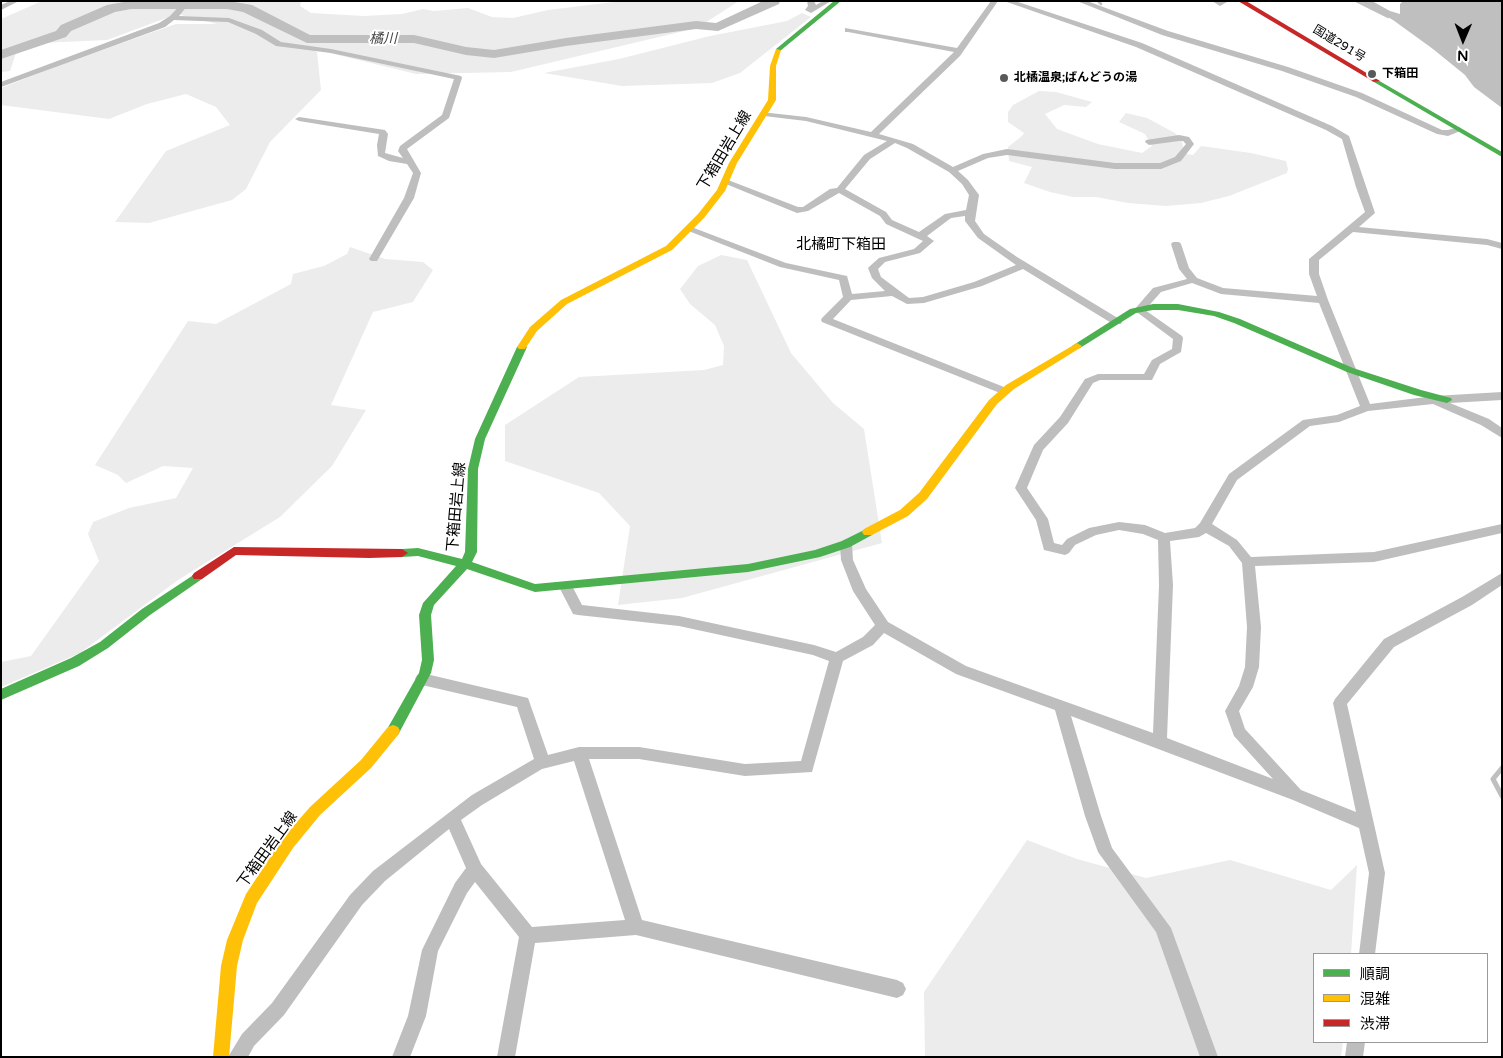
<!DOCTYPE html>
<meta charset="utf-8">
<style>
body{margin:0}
#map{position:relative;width:1503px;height:1058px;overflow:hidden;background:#fff;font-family:"Varela Round","Noto Sans JP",sans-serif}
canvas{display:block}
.frame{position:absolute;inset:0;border:2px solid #000;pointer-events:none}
.legend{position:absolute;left:1313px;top:953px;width:175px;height:90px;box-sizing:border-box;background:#fff;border:1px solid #999;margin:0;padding:6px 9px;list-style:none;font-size:15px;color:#000}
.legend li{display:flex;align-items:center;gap:10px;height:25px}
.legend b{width:25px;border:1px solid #999}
.north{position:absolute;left:1438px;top:15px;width:50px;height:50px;-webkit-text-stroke:4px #fff;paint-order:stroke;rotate:181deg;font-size:14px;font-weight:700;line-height:20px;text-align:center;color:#000}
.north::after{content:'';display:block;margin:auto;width:18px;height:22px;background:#000;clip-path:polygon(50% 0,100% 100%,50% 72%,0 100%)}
</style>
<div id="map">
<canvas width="1503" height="1058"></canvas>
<div class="frame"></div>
<ul class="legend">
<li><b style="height:6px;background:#4caf50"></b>順調</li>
<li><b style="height:6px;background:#ffc107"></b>混雑</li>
<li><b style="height:6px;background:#c62828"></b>渋滞</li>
</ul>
<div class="north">N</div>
</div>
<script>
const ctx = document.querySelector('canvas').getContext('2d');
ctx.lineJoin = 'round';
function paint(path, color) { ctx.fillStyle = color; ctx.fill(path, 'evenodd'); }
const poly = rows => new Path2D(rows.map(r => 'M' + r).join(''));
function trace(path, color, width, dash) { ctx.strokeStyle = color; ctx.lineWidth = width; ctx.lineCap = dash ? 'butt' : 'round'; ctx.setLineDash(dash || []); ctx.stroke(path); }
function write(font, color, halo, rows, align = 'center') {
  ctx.font = font + ' "Varela Round","Noto Sans JP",sans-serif'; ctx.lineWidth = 4; ctx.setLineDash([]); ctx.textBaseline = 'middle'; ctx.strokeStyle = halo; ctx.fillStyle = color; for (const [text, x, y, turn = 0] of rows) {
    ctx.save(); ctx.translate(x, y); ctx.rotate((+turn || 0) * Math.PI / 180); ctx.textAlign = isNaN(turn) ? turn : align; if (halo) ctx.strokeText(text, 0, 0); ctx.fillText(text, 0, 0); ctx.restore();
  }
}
const green = poly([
 [42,1,301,1,300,6,311,13,364,16,402,14,423,9,434,11,468,8,492,17,513,18,548,10,622,1,739,1,697,28,511,72,416,74,305,47,317,52,321,90,270,142,246,189,232,200,149,223,115,222,166,151,230,125,216,107,186,94,147,104,109,119,1,105,1,88,60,65,176,24,217,24,177,14,107,40,19,44,10,71,1,72,1,19],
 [802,13,811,17,740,73,712,83,622,86,544,73,619,59,710,36,787,21],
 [1039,91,1056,92,1092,102,1086,107,1064,105,1045,114,1057,129,1098,144,1142,153,1152,146,1145,134,1119,122,1126,113,1147,118,1175,133,1182,141,1183,147,1180,153,1193,155,1201,146,1251,153,1286,161,1288,169,1287,173,1229,196,1201,203,1166,206,1128,203,1096,197,1073,197,1050,192,1024,183,1032,167,1009,161,1008,147,1022,136,1024,133,1008,122,1008,112,1013,105],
 [350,247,385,259,423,262,433,270,413,302,373,312,331,405,366,410,332,466,280,517,178,580,80,653,1,687,1,662,31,656,99,561,88,534,93,522,129,508,176,498,193,468,163,466,126,483,118,475,95,465,188,321,216,324,291,284,293,274,324,266,347,254],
 [721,255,747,260,791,353,833,403,864,429,882,543,682,598,618,605,630,526,599,493,505,461,505,425,579,377,704,370,723,365,724,346,715,325,690,304,680,289,698,266],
 [1027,840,1077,859,1146,878,1230,860,1331,890,1357,865,1351,954,1314,954,1314,1042,1343,1042,1341,1057,925,1057,924,992]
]);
const water = poly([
 [1359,1,1372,1,1390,11,1400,14,1400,4,1403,1,1502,1,1502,108,1474,87,1465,75,1433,49,1393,20]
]);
const streamFar1 = poly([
 [1098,1,1101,4],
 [1356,1,1388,17]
]);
const stream = poly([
 [1502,768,1493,779,1502,796]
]);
const river = poly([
 [129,1,229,1,252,5,310,35,414,35,466,47,494,50,566,38,696,21,716,23,763,1,780,1,779,4,718,31,696,29,566,46,494,58,466,55,414,43,307,43,243,12,227,9,131,9,115,12,71,31,66,37,1,59,1,50,56,31,61,25,107,5,129,1],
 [1212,1,1226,1,1227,2,1220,6,1212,1]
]);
const street = poly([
 [10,1,19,1,1,10,1,5,10,1],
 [184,1,191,1,179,16,229,18,262,30,281,42,331,49,461,76,462,78,449,118,407,149,421,173,414,198,377,261,371,261,369,259,404,198,413,173,407,164,389,161,378,156,377,145,379,134,299,121,295,119,299,117,385,130,388,134,385,153,403,158,398,151,400,146,442,115,454,79,331,53,276,46,256,34,228,22,174,20,165,27,1,87,1,82,159,23,170,16,184,1],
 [807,1,814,1,816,5,823,1,831,1,811,13,805,10,808,6,807,1],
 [991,1,998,1,960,56,879,134,913,144,953,167,983,154,1007,149,1115,163,1160,163,1175,157,1186,144,1183,141,1179,141,1149,145,1145,142,1146,140,1179,135,1189,137,1194,144,1181,161,1161,169,1115,169,1007,155,988,158,958,171,968,180,979,195,975,221,984,234,1017,257,1121,320,1122,322,1121,324,1113,324,1023,269,982,286,924,303,907,304,892,296,851,300,833,319,1009,389,1011,391,1005,395,822,322,821,320,822,318,843,297,839,280,780,267,686,230,691,227,694,228,786,263,847,276,852,294,885,291,872,278,868,268,870,266,879,258,914,249,923,241,886,224,880,216,839,193,808,211,797,213,721,182,722,180,728,180,798,207,803,207,830,189,837,188,864,155,887,141,806,121,764,116,761,116,761,112,806,117,871,132,954,52,848,32,845,32,845,28,957,48,991,1],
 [895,143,907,148,949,172,962,184,969,195,966,210,945,214,919,232,892,220,886,212,845,189,870,159,895,143],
 [965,216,965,221,978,238,1016,265,974,282,923,297,909,298,881,277,878,269,885,262,920,253,934,241,927,236,951,218,965,216],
 [1004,1,1015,1,1142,43,1332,126,1349,136,1375,213,1359,227,1487,239,1502,243,1502,249,1487,245,1353,232,1319,260,1319,274,1328,300,1370,404,1434,396,1502,392,1502,400,1450,403,1489,419,1502,428,1502,438,1481,425,1433,404,1368,411,1339,422,1310,426,1237,480,1212,524,1237,540,1251,557,1374,552,1502,524,1502,533,1374,562,1255,566,1261,627,1259,667,1253,687,1239,711,1245,729,1301,790,1356,812,1333,703,1335,699,1384,639,1462,597,1502,573,1502,585,1472,605,1394,647,1347,704,1385,873,1375,954,1359,954,1369,873,1359,828,1293,800,1071,716,1101,816,1112,848,1171,928,1218,1057,1200,1057,1156,932,1098,852,1085,816,1055,710,956,674,884,633,873,645,843,661,812,772,745,776,639,759,589,759,642,920,897,980,903,983,906,989,903,995,897,998,636,935,535,943,515,1057,497,1057,519,937,475,882,467,893,438,951,426,1016,410,1057,392,1057,408,1016,422,950,455,883,466,868,449,829,385,881,362,905,284,1015,254,1046,248,1057,228,1057,242,1034,272,1003,350,895,373,871,472,795,534,759,517,707,422,685,417,683,415,679,417,675,422,673,528,698,548,755,579,747,639,747,745,764,801,761,829,661,813,655,679,626,578,615,573,614,571,610,558,585,560,582,570,582,582,605,679,616,814,645,836,652,863,637,875,625,853,591,841,560,840,544,842,541,846,539,850,541,852,544,853,560,866,589,888,622,966,666,1153,733,1159,585,1158,540,1143,534,1119,530,1096,535,1075,545,1069,553,1065,555,1044,550,1036,520,1015,488,1034,445,1060,417,1085,379,1098,374,1144,374,1152,360,1172,349,1173,339,1134,310,1153,288,1187,279,1179,269,1171,244,1173,242,1179,242,1181,244,1189,268,1197,278,1223,288,1317,296,1309,274,1309,259,1365,212,1356,187,1342,139,1326,130,1136,47,1004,1],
 [1192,283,1221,294,1319,303,1360,406,1337,415,1303,420,1229,474,1200,523,1195,528,1165,533,1145,525,1119,522,1089,528,1067,539,1062,545,1054,543,1048,519,1027,488,1043,450,1068,423,1093,383,1100,380,1152,380,1160,364,1181,352,1183,338,1182,336,1145,310,1161,292,1192,283],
 [1206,533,1229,546,1242,563,1247,627,1245,667,1239,686,1225,711,1234,736,1273,779,1167,738,1173,585,1170,541,1199,537,1206,533],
 [574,761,625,920,532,927,481,864,461,820,482,805,542,769,574,761],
 [1077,1,1087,1,1168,31,1288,67,1362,93,1442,130,1448,130,1459,127,1463,130,1448,136,1437,134,1356,97,1282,71,1162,35,1077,1],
 [1347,1042,1365,1042,1363,1057,1345,1057,1347,1042]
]);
const fast = poly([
 [834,1,841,1,780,51,776,51,776,49,834,1],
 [1376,79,1502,152,1502,157,1374,82,1372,81,1376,79],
 [1153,304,1178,304,1219,312,1240,319,1353,368,1421,390,1451,398,1452,400,1447,403,1414,395,1347,372,1234,323,1214,316,1178,310,1153,310,1136,313,1080,348,1077,349,1072,346,1130,309,1153,304],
 [522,344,527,347,485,439,478,469,477,552,472,562,535,584,748,564,815,550,842,541,868,528,874,532,872,535,850,547,820,557,748,572,535,592,467,569,434,605,431,615,434,660,431,673,398,735,393,737,388,735,386,731,419,673,422,660,419,615,423,603,456,566,418,556,402,557,396,553,402,549,418,548,462,559,465,552,468,469,475,439,517,347,522,344],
 [198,572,202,573,204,576,202,579,150,615,108,648,79,666,1,700,1,689,71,658,100,642,142,609,198,572]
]);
const slow = poly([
 [776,49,781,50,776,66,776,100,737,163,725,191,704,218,672,250,567,304,537,331,525,349,519,349,517,347,530,327,561,300,666,246,698,214,717,190,729,163,768,100,770,66,776,49],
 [1077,343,1082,346,1080,348,1014,389,997,404,927,499,908,516,872,535,864,535,862,532,864,529,900,510,919,493,989,400,1006,385,1077,343],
 [393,725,398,727,400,731,398,735,371,768,320,815,293,848,257,903,243,940,237,966,229,1057,213,1057,221,966,227,940,246,894,283,838,310,807,361,760,388,727,393,725]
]);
const jam = poly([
 [1238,1,1246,1,1380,81,1374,82,1238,1],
 [234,547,402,549,408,553,402,557,369,558,236,555,202,579,194,579,192,576,194,573,234,547]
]);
const markers = [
 [1372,74,5,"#595959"],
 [1004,78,5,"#595959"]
];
const farStreetnames = [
 ["国道291号",1339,44,31]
];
const farPoinames = [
 ["下箱田",1382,74],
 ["北橘温泉;ばんどうの湯",1014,78]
];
const farWaternames = [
 ["橘川",383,39]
];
const streetNames = [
 ["下箱田岩上線",725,151,-59],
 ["下箱田岩上線",457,507,-85],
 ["下箱田岩上線",268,850,-54]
];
const farQuarternames = [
 ["北橘町下箱田",841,245]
];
paint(green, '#ececec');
paint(water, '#bfbfbf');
trace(streamFar1, '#bfbfbf', 2.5);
trace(stream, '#bfbfbf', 5);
paint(river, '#bfbfbf');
paint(street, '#bebebe');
paint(fast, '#4caf50');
paint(slow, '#ffc107');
paint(jam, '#c62828');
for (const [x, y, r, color] of markers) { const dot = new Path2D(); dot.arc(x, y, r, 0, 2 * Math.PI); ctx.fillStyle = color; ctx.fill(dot); trace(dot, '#fff', 2); }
write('12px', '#000', '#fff', farStreetnames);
write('bold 12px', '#000', '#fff', farPoinames, 'left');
write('italic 14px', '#444', '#fff', farWaternames);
write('15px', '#000', '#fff', streetNames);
write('15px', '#000', '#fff', farQuarternames);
</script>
